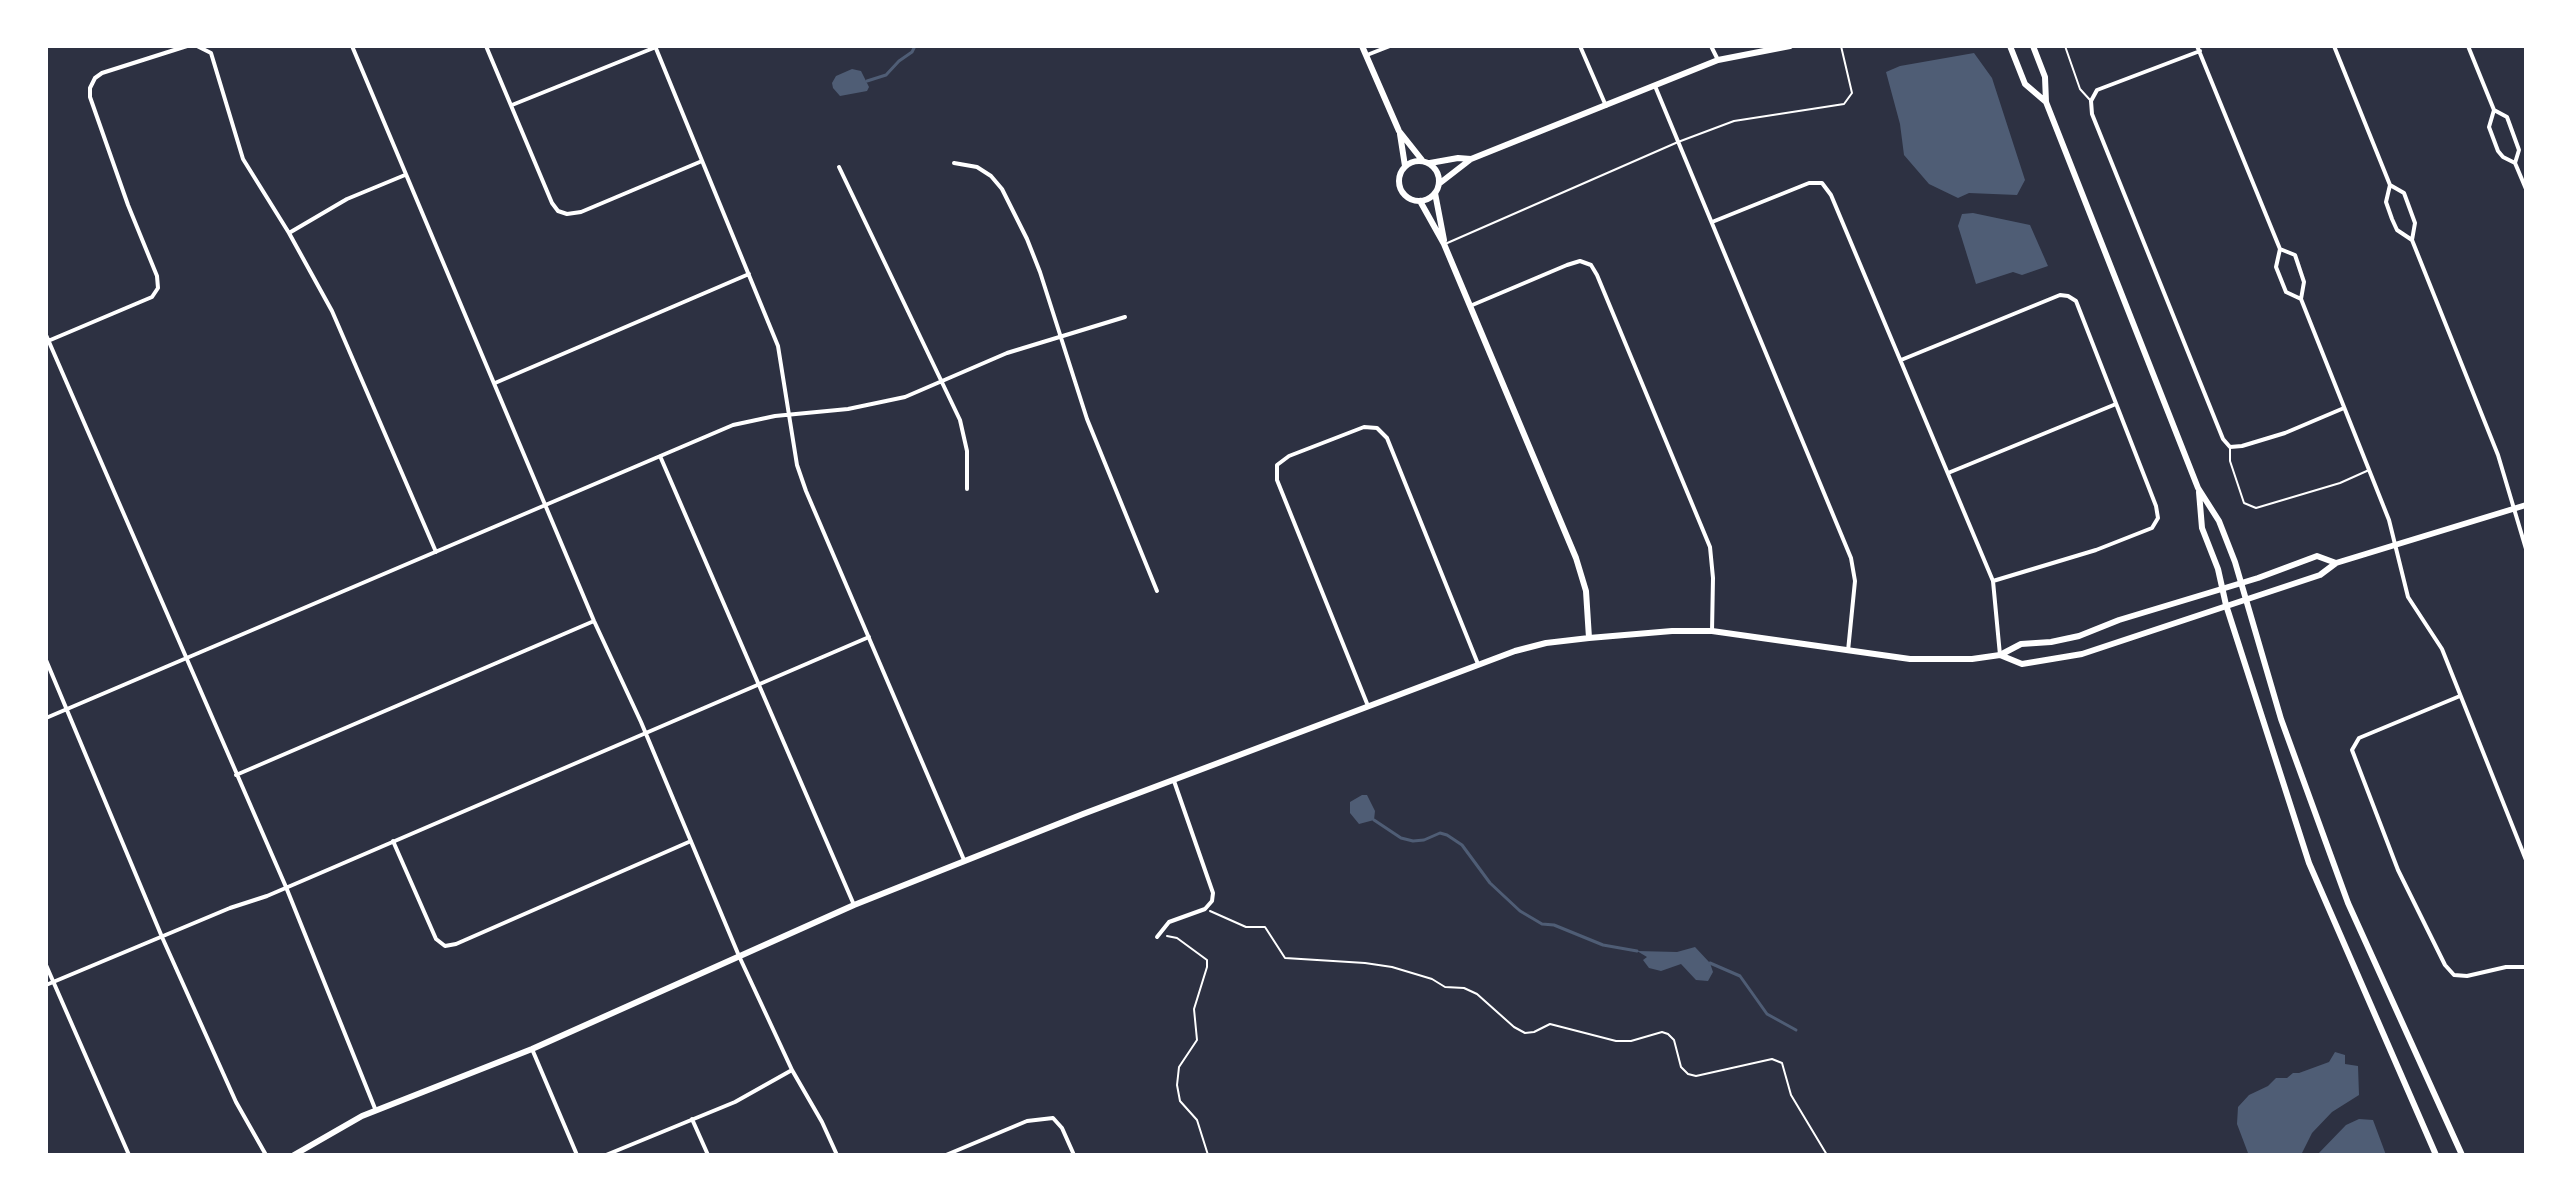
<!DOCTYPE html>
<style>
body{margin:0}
#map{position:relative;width:2572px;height:1201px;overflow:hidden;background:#2d3142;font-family:Rubik,sans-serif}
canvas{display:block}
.frame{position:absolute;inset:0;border:48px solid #fff;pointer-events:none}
</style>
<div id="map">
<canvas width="2572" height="1201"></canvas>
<div class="frame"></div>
</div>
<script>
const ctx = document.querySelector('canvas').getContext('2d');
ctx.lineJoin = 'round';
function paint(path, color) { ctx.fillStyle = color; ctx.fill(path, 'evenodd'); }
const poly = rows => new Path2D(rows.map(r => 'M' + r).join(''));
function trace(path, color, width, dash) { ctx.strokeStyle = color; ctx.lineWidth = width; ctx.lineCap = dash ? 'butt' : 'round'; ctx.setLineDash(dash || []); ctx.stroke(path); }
const water = poly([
 [1974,53,1992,78,2025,180,2017,195,1969,193,1958,198,1929,184,1904,155,1900,124,1886,72,1900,66],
 [852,69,861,71,869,87,867,91,840,96,833,88,832,83,836,76],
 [1973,213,2030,225,2048,266,2022,275,2013,272,1976,284,1958,226,1962,214],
 [1362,795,1367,795,1375,811,1374,820,1359,824,1350,813,1350,802],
 [1695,947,1710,963,1713,972,1708,981,1696,980,1681,964,1661,971,1649,968,1643,960,1647,957,1637,951,1677,952],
 [2335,1052,2345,1055,2345,1064,2358,1066,2359,1095,2332,1112,2312,1133,2301,1155,2252,1155,2248,1153,2237,1124,2238,1107,2249,1095,2268,1086,2276,1078,2287,1078,2293,1073,2299,1073,2329,1062],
 [2359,1119,2373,1120,2386,1155,2317,1155,2346,1125]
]);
const stream = poly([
 [867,81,886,75,899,61,912,52,915,46],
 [1374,820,1401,838,1413,841,1424,840,1440,833,1447,835,1462,845,1490,883,1520,911,1542,924,1554,925,1603,945,1637,951],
 [1710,963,1740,976,1767,1014,1796,1030]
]);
const path = poly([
 [1210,911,1246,927,1265,927,1285,958,1365,963,1392,967,1432,979,1445,987,1464,988,1477,994,1514,1027,1525,1033,1534,1032,1550,1024,1616,1041,1631,1041,1662,1032,1668,1034,1674,1040,1681,1067,1688,1074,1696,1076,1772,1059,1782,1063,1791,1095,1827,1155],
 [1167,936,1177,938,1207,960,1207,967,1194,1009,1197,1040,1179,1067,1177,1085,1180,1101,1197,1120,1208,1155]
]);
const service = poly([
 [2065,46,2080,89,2090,100],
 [1445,244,1678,142,1734,121,1844,104,1852,93,1841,46],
 [2230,448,2230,461,2244,503,2256,508,2340,483,2369,470]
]);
const minor = poly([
 [197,46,211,53,243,159,289,233,332,311,436,552],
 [352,46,594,621,641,722,739,956,792,1070,822,1122,837,1155],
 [486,46,552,203,558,211,567,214,581,212,702,161],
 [655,46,778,346,797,465,806,491,964,860],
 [1580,46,1606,106],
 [1711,46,1718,60],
 [2197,46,2280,249,2276,267,2286,292,2301,299],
 [2334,46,2390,185,2386,202,2392,219,2397,230,2412,240],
 [2468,46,2494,110,2507,117,2519,150,2515,163,2526,189],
 [2200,51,2097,90,2091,101,2092,114,2223,439,2230,447,2242,446,2285,433,2344,408],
 [1367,55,1390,46],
 [1655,86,1851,558,1855,581,1848,651],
 [512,105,656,47],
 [2494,110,2489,127,2498,151,2503,157,2515,163],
 [954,163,977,167,991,176,1002,189,1027,239,1040,272,1087,419,1157,591],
 [839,167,960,420,967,451,967,489],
 [2390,185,2404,193,2415,223,2412,240,2498,455,2526,549],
 [1712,222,1809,183,1822,183,1831,195,1993,581,2000,655],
 [289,233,347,199,405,175],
 [2280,249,2295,255,2304,282,2301,299,2389,520,2408,597,2442,649,2526,860],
 [1470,306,1567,265,1580,261,1591,265,1597,275,1710,547,1713,578,1712,631],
 [46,335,286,887,376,1111],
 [48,341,152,297,158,288,157,276,128,205,90,97,90,88,95,78,102,73,187,46],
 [1901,360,2060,295,2068,296,2076,301,2156,506,2158,518,2152,528,2096,550,1993,581],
 [495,383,749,274],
 [660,456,854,905],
 [1948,473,2116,404],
 [46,660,162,937,236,1102,266,1155],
 [2460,696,2359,738,2352,750,2398,870,2445,965,2454,975,2467,976,2506,967,2526,967],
 [1368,706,1277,480,1277,465,1289,456,1364,427,1377,428,1387,438,1478,664],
 [46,718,733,425,775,416,848,409,905,397,1007,353,1125,317],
 [236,775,594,621],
 [393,841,436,939,445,946,456,944,691,841],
 [1157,937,1169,922,1205,909,1212,901,1213,893,1174,781],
 [46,965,129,1155],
 [46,985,230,908,267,896,869,637],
 [532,1049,577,1155],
 [692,1119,708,1155],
 [606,1155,735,1102,792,1070],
 [946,1155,1027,1121,1053,1118,1062,1128,1074,1155]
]);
const tertiary = poly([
 [1362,46,1399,131,1422,160],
 [1400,134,1405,166],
 '1399 181a20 20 0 1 1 40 0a20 20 0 1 1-40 0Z',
 [1430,163,1458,158,1471,159],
 [1440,183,1471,159,1718,60,1790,46],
 [1435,193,1444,240],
 [1420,201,1444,244,1576,558,1586,591,1589,638],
 [2000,655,2022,664,2082,654,2320,575,2336,563,2526,505],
 [294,1155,362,1116,532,1049,854,905,1083,814,1515,651,1546,643,1589,638,1672,631,1712,631,1910,659,1972,659,2000,655,2021,644,2051,642,2079,636,2119,620,2258,578,2317,556,2336,563]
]);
const secondary = poly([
 [2010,46,2025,84,2046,102],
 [2033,46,2045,77,2046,102,2198,488,2219,521,2235,562,2281,719,2348,903,2462,1155],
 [2199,492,2202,528,2218,569,2226,605,2309,863,2436,1155]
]);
paint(water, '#4f5d75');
trace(stream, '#4f5d75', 3);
trace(path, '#fff', 2);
trace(service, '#fff', 2);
trace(minor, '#fff', 4);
trace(tertiary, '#fff', 6);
trace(secondary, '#fff', 6);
</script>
